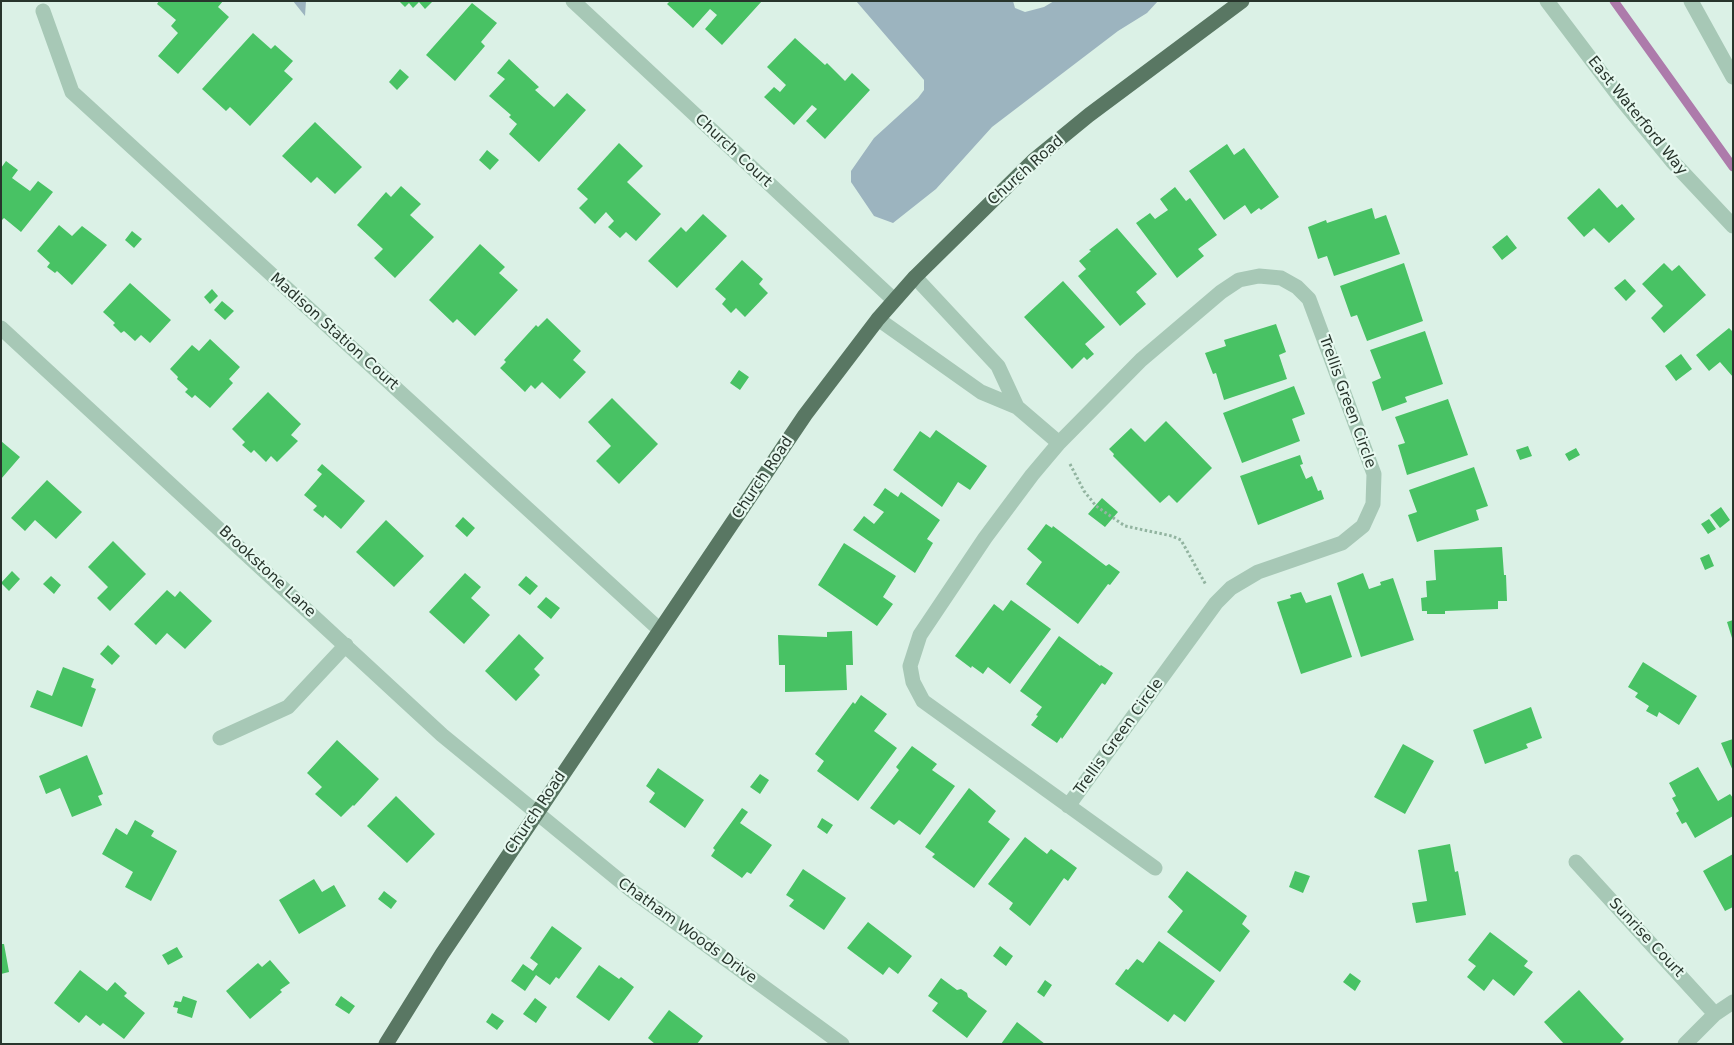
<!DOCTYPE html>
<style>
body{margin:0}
#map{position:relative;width:1734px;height:1045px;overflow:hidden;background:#dbf1e6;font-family:"DejaVu Sans",sans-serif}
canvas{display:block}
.frame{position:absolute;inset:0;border:2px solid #28352c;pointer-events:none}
</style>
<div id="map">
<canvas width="1734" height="1045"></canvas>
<div class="frame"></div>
</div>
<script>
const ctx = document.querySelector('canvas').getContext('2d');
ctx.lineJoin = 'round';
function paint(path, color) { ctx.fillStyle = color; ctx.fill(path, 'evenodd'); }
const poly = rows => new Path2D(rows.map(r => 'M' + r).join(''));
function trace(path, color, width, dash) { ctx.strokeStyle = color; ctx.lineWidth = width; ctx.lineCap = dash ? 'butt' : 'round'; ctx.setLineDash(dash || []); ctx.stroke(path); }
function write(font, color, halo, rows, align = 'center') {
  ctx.font = font + ' "DejaVu Sans",sans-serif'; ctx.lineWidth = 4.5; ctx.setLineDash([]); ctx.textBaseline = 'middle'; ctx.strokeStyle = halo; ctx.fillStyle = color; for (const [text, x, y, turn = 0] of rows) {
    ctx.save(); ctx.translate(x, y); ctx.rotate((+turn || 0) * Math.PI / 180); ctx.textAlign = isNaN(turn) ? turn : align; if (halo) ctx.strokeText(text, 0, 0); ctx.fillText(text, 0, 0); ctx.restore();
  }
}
const green = poly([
 [293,1,306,1,305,16],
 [856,1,1013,1,1015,8,1025,12,1044,7,1054,1,1158,1,1147,13,1118,31,992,127,936,189,893,223,874,216,851,182,851,171,874,138,918,98,924,90,924,80]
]);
const stream = poly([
 [1614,1,1733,167]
]);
const building = poly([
 [159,1,223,1,218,7,229,17,178,74,158,56,178,33,171,26,176,20,157,4],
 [399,1,433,1,425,9,419,2,413,8,409,3,405,7],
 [670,1,762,1,722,45,705,29,717,15,710,9,693,28,667,4],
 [472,3,497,23,481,42,485,46,455,81,426,55],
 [253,33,271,49,275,45,293,61,284,71,293,79,250,126,230,107,226,111,202,89],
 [795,38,825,65,827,63,845,81,852,73,870,90,825,139,806,121,817,109,812,105,794,125,764,97,774,87,780,92,786,85,767,67],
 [509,59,539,87,535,90,554,107,567,93,586,110,539,162,509,134,517,124,509,117,511,115,489,96,505,79,497,73],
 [400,69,409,77,397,90,389,82],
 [315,122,362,167,335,194,317,177,311,183,282,156],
 [619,143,643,166,627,182,661,214,636,241,626,232,620,238,608,227,614,221,606,212,595,224,579,208,588,199,577,189],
 [1227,144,1234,155,1244,148,1279,197,1261,210,1259,208,1251,214,1245,205,1224,220,1189,171],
 [487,150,499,160,490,170,479,160],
 [6,161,18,170,12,178,30,191,38,181,53,192,21,232,4,218,1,221,1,168],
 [401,186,421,204,410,215,434,237,395,278,374,258,383,249,357,225,386,192,391,197],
 [1175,187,1186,201,1190,198,1217,235,1198,249,1204,256,1177,278,1136,223,1150,213,1155,219,1168,210,1160,199],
 [1599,188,1617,208,1622,204,1635,219,1609,243,1594,228,1584,237,1567,218],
 [1372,208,1375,219,1386,215,1400,254,1334,276,1327,256,1318,259,1308,227,1326,220,1327,223],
 [703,214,727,236,677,288,648,261,681,227,686,232],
 [59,225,72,236,82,226,107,245,72,285,57,271,55,273,47,267,50,263,37,251],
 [1117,228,1157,274,1136,292,1146,304,1120,326,1078,276,1086,269,1079,261,1091,251,1089,250],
 [132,231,142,239,134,248,125,240],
 [1507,235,1517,248,1502,260,1492,247],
 [480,244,505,267,499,273,518,290,475,336,457,319,453,323,429,300],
 [742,260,763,279,759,284,768,293,745,317,736,308,731,313,722,304,726,299,715,289],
 [1404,263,1423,321,1367,341,1357,315,1351,317,1340,286],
 [1664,263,1672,271,1679,265,1706,295,1664,333,1651,318,1663,306,1642,284],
 [1625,279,1636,291,1626,301,1614,288],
 [1063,281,1105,327,1085,344,1094,354,1087,360,1084,357,1072,369,1024,317],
 [130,283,171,320,150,343,141,335,135,341,124,331,121,333,113,325,115,323,103,312],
 [212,289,218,296,210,304,204,297],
 [222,301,234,311,225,320,214,310],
 [547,318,581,351,573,360,586,372,560,399,542,382,535,389,531,385,525,392,500,368,506,362,504,360,536,325,538,327],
 [1276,324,1286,352,1279,355,1287,379,1224,400,1216,373,1213,374,1205,353,1226,346,1224,340],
 [1729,328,1733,332,1733,377,1720,362,1709,371,1696,355],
 [1425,331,1443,384,1405,397,1407,402,1382,411,1372,382,1381,378,1370,350],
 [210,339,240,367,229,379,233,383,210,408,195,395,192,398,185,392,188,389,177,379,178,377,170,369,192,345,199,351],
 [1681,354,1692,369,1676,381,1665,366],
 [739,370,749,377,740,390,730,383],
 [1294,386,1305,414,1292,419,1300,441,1242,463,1223,413],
 [268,392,301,424,291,435,298,441,277,462,271,456,266,462,254,450,251,453,242,445,245,442,232,429],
 [612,398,658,444,619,484,596,461,611,446,588,422],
 [1448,399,1468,455,1407,475,1398,445,1405,443,1395,417],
 [1166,421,1212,468,1177,503,1169,495,1160,503,1113,456,1114,454,1109,449,1131,428,1145,442],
 [936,430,987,466,970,490,958,482,942,507,893,470,920,431,930,438],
 [1,441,20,457,1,479],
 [1528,446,1532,456,1520,460,1516,450],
 [1576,448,1580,455,1569,461,1565,454],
 [1300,455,1303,464,1300,465,1306,479,1312,476,1318,491,1321,490,1324,499,1258,525,1240,476],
 [322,464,365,501,341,529,325,515,323,518,313,510,317,506,304,495,322,474,317,470],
 [1474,467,1488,506,1476,510,1479,520,1417,542,1408,515,1417,512,1409,490],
 [47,480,82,512,56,539,35,520,25,531,11,518],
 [885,488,898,497,901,492,940,520,927,539,933,543,915,573,853,530,864,516,874,524,884,512,873,505],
 [1102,498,1118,512,1105,527,1088,514],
 [1721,507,1730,520,1720,528,1710,515],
 [463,517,475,528,467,537,455,526],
 [1709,519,1716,529,1708,534,1701,524],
 [386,520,424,556,394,587,356,552],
 [1046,524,1052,528,1053,526,1106,566,1109,564,1120,572,1110,585,1108,584,1078,624,1026,584,1042,562,1027,549],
 [113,541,146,574,110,611,97,598,108,587,88,567],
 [844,543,896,576,883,597,893,604,877,626,818,585],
 [1502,547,1504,575,1506,575,1507,601,1498,601,1498,609,1445,611,1445,614,1427,614,1427,611,1422,611,1421,598,1427,597,1426,581,1436,580,1434,550],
 [1709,554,1714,566,1705,570,1700,558],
 [12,571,20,579,9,591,1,583],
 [465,573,481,587,471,598,490,615,464,644,429,612],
 [1363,573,1369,589,1381,585,1380,582,1393,578,1414,640,1361,657,1337,583],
 [51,576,61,585,54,594,43,584],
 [526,576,538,586,530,595,518,585],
 [167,590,175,597,180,591,212,621,185,649,167,633,156,645,134,624],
 [1301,592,1306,603,1331,595,1352,657,1301,674,1277,602,1291,598,1290,595],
 [546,597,560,608,551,619,537,607],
 [1011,600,1051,629,1010,684,988,667,983,674,972,666,971,668,955,656,994,604,1003,611],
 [1733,620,1733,638,1732,638,1727,622],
 [852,631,853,665,846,665,847,690,785,692,785,665,779,665,778,635,827,637,827,632],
 [519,634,544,658,534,669,540,675,516,701,485,671],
 [1059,636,1100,666,1101,665,1113,673,1105,685,1102,683,1062,739,1061,737,1057,743,1031,725,1038,716,1036,715,1042,707,1020,691],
 [108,645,120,656,112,665,100,654],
 [1643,662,1697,696,1679,725,1659,712,1657,717,1646,711,1649,706,1635,697,1638,693,1628,687],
 [63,667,94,679,91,687,96,689,82,727,30,707,37,690,52,696],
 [861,695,887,714,874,731,897,748,858,801,817,771,824,761,815,754,853,702,855,704],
 [1531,707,1542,738,1526,744,1528,748,1485,764,1473,730],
 [1733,739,1733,771,1721,743],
 [337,740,379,779,354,806,353,805,341,817,315,794,322,787,307,773],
 [1403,744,1434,761,1405,814,1374,797],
 [912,746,937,764,932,770,955,786,920,835,899,820,894,825,870,808,899,770,896,767],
 [87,755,103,794,98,796,102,805,72,817,60,788,46,794,39,776],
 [1698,767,1718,801,1730,794,1733,798,1733,816,1695,838,1686,822,1682,824,1676,813,1679,811,1672,798,1676,796,1669,783],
 [658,768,704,800,685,828,649,802,655,793,646,786],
 [760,774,769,780,760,794,750,787],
 [969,788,996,811,988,822,1010,839,974,888,932,857,935,854,925,847],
 [396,796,435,834,407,863,367,826],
 [742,808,748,812,740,823,772,845,751,874,747,872,742,878,711,856,715,850,713,848],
 [822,818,833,825,827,834,817,827],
 [135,820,154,831,151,836,177,851,151,901,125,887,133,872,102,854,116,828,127,835],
 [1025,837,1047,854,1051,849,1077,868,1068,881,1064,878,1030,926,1009,909,1013,903,988,884],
 [1450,844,1455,872,1458,871,1466,915,1416,923,1412,903,1427,901,1418,850],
 [1733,854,1733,907,1725,911,1703,871],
 [803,869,846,898,824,930,789,906,794,900,786,895],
 [1187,871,1247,916,1242,924,1250,931,1220,972,1167,932,1183,911,1168,897],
 [1295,871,1310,876,1303,893,1289,887],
 [314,879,322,892,334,885,346,906,299,934,279,900],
 [384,891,397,901,391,909,378,899],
 [868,922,912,956,898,974,889,967,883,975,847,948],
 [552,926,582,948,559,979,556,977,550,985,536,975,525,991,511,981,523,964,533,971,538,964,530,958],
 [1490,932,1528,961,1524,966,1533,972,1514,996,1493,979,1484,991,1467,977,1476,966,1468,960],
 [1159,941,1215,981,1185,1022,1174,1014,1168,1022,1115,984,1126,969,1128,970,1137,959,1143,963],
 [1,944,4,944,9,972,1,974],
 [1000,946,1013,956,1006,966,993,956],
 [177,947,183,957,168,965,162,955],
 [270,960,290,983,280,990,282,992,250,1019,226,991,258,963,262,967],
 [599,965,619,979,621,977,634,987,609,1021,576,997],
 [80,970,107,991,115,982,127,993,124,996,145,1013,124,1039,103,1023,100,1026,86,1015,79,1023,54,1003],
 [1350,973,1361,981,1355,991,1343,982],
 [941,978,957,990,961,989,967,993,968,997,987,1011,967,1038,932,1011,938,1003,928,996],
 [1045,980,1052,985,1044,997,1037,992],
 [1579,990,1624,1039,1619,1044,1564,1044,1544,1022],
 [183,996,197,1001,192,1018,177,1013,178,1008,173,1007,175,1001,181,1002],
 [341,996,355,1006,349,1014,335,1005],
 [535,998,547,1007,536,1023,523,1014],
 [669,1010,703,1036,697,1044,655,1044,648,1038],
 [492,1013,504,1021,497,1030,486,1022],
 [1017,1022,1045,1044,1001,1044]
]);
const path = poly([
 [1070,464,1084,491,1096,506,1125,526,1172,536,1181,540,1206,585]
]);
const minor = poly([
 [573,1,894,300],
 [1547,1,1621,99,1672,161,1733,226],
 [1691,1,1733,77],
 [43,11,72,92,660,630],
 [878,319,981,392,1017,407,998,366,915,277],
 [1,328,442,735,631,890,842,1044],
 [1017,407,1059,443,1032,475,985,538,920,635,910,666,913,682,923,701,1155,868],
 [1059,443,1141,360,1221,292,1239,280,1259,276,1281,278,1297,287,1309,299,1374,474,1373,504,1363,526,1342,543,1258,572,1231,588,1216,603,1068,806],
 [220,738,288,707,346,645],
 [1576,862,1715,1014],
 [1685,1044,1715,1014,1733,1002]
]);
const major = poly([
 [386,1044,442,954,805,415,878,319,915,277,1034,160,1089,115,1242,1]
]);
const streetNames = [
 ["East Waterford Way",1637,116,51],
 ["Church Court",733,151,43],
 ["Church Road",1026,171,-42],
 ["Madison Station Court",334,332,42],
 ["Trellis Green Circle",1347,402,70],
 ["Church Road",763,478,-56],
 ["Brookstone Lane",267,572,43],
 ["Trellis Green Circle",1119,737,-54],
 ["Church Road",536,813,-56],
 ["Chatham Woods Drive",687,931,36],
 ["Sunrise Court",1646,938,47]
];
paint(green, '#9cb4bf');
trace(stream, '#ad7bab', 9);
paint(building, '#48c264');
trace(path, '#92b4a0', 3, [2.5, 2.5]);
trace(minor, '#a7c8b6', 15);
trace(major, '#597763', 15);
write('15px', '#28352c', '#e7f9f0', streetNames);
</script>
